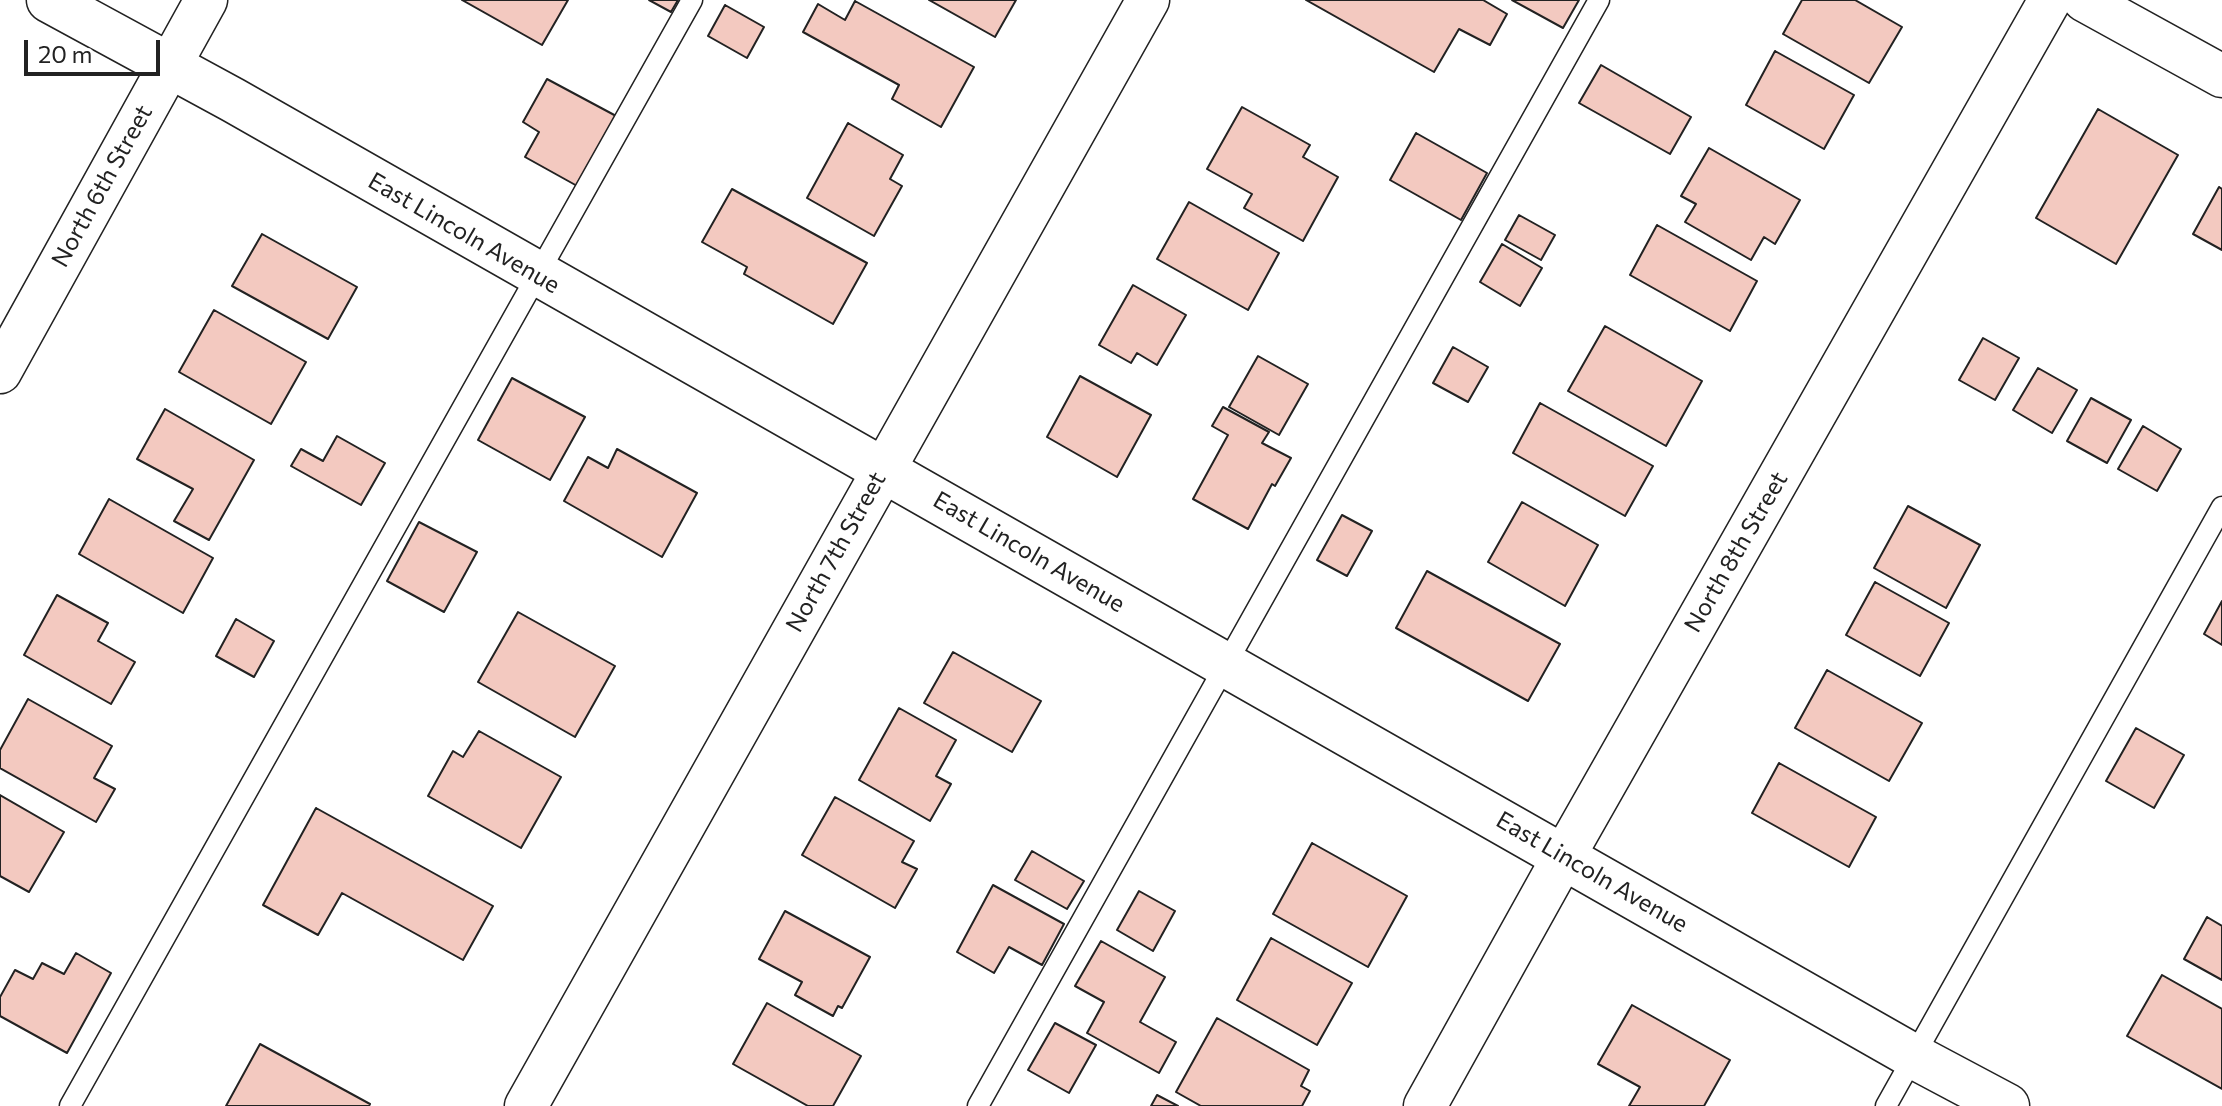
<!DOCTYPE html>
<style>
body{margin:0}
#map{position:relative;width:2222px;height:1106px;overflow:hidden;background:#fff;font-family:Commissioner,sans-serif}
canvas{display:block}
.scale{position:absolute;left:24px;top:40px;width:136px;height:36px;box-sizing:border-box;border:4px solid #222;border-top:0;padding-left:10px;font-size:24px;line-height:28px;white-space:nowrap;color:#222;-webkit-text-stroke:6px #fff;paint-order:stroke}
</style>
<div id="map">
<canvas width="2222" height="1106"></canvas>
<div class="scale">20 m</div>
</div>
<script>
const ctx = document.querySelector('canvas').getContext('2d');
ctx.lineJoin = 'round';
function paint(path, color) { ctx.fillStyle = color; ctx.fill(path, 'evenodd'); }
const poly = rows => new Path2D(rows.map(r => 'M' + r).join(''));
function trace(path, color, width, dash) { ctx.strokeStyle = color; ctx.lineWidth = width; ctx.lineCap = dash ? 'butt' : 'round'; ctx.setLineDash(dash || []); ctx.stroke(path); }
function write(font, color, halo, rows, align = 'center') {
  ctx.font = font + ' Commissioner,sans-serif'; ctx.lineWidth = 6; ctx.setLineDash([]); ctx.textBaseline = 'middle'; ctx.strokeStyle = halo; ctx.fillStyle = color; for (const [text, x, y, turn = 0] of rows) {
    ctx.save(); ctx.translate(x, y); ctx.rotate((+turn || 0) * Math.PI / 180); ctx.textAlign = isNaN(turn) ? turn : align; if (halo) ctx.strokeText(text, 0, 0); ctx.fillText(text, 0, 0); ctx.restore();
  }
}
const building = poly([
 [462,0,568,0,542,45,462,0],
 [649,0,678,0,671,12,649,0],
 [929,0,1016,0,995,37,929,0],
 [1306,0,1483,0,1507,14,1490,45,1459,29,1434,72,1306,0],
 [1512,0,1579,0,1563,28,1512,0],
 [1802,0,1855,0,1902,27,1869,83,1783,34,1802,0],
 [855,1,974,67,941,127,892,99,899,85,803,32,818,4,845,20,855,1],
 [725,5,764,27,747,58,708,36,725,5],
 [1775,51,1854,95,1824,149,1746,105,1775,51],
 [1601,65,1691,117,1670,154,1579,103,1601,65],
 [547,79,618,117,579,187,525,157,539,132,523,122,547,79],
 [1242,107,1310,145,1303,157,1338,177,1303,241,1244,208,1252,194,1207,169,1242,107],
 [2098,109,2178,155,2116,264,2036,218,2098,109],
 [848,123,903,155,890,179,902,186,874,236,807,198,848,123],
 [1416,133,1487,173,1461,220,1390,180,1416,133],
 [1709,148,1800,200,1775,244,1764,237,1751,260,1685,222,1696,204,1681,196,1709,148],
 [2219,187,2222,189,2222,250,2193,234,2219,187],
 [732,189,867,263,833,324,744,274,747,267,702,242,732,189],
 [1189,202,1279,253,1248,310,1157,259,1189,202],
 [1519,215,1555,235,1541,260,1505,240,1519,215],
 [1657,225,1757,281,1730,331,1630,275,1657,225],
 [262,234,357,287,328,339,232,286,262,234],
 [1502,244,1542,268,1520,306,1480,282,1502,244],
 [1133,285,1186,315,1157,365,1137,353,1131,363,1099,345,1133,285],
 [214,310,306,362,271,424,179,372,214,310],
 [1605,326,1702,381,1666,446,1568,391,1605,326],
 [1983,338,2019,358,1995,400,1959,380,1983,338],
 [1453,347,1488,367,1468,402,1433,383,1453,347],
 [1258,356,1308,384,1279,435,1229,407,1258,356],
 [2038,368,2077,390,2052,433,2013,410,2038,368],
 [1080,376,1151,415,1117,477,1047,437,1080,376],
 [512,378,585,417,550,480,478,440,512,378],
 [2091,398,2131,420,2107,463,2067,441,2091,398],
 [1540,403,1653,466,1625,516,1513,453,1540,403],
 [1223,407,1269,432,1262,443,1291,458,1275,486,1272,484,1248,529,1193,499,1228,435,1212,426,1223,407],
 [165,409,254,460,209,540,174,521,193,489,137,459,165,409],
 [2143,426,2181,449,2157,491,2118,469,2143,426],
 [337,436,385,463,361,505,291,466,301,449,323,461,337,436],
 [617,449,697,493,662,557,564,501,588,457,608,468,617,449],
 [109,499,213,558,183,613,79,554,109,499],
 [1522,502,1598,545,1565,606,1488,562,1522,502],
 [1908,506,1980,545,1946,608,1874,568,1908,506],
 [1342,515,1372,531,1347,576,1317,560,1342,515],
 [419,522,477,552,444,612,387,581,419,522],
 [1427,571,1560,644,1528,701,1396,628,1427,571],
 [1875,582,1949,623,1920,676,1846,635,1875,582],
 [57,595,108,623,98,641,135,662,111,704,24,655,57,595],
 [2222,601,2222,645,2204,634,2222,601],
 [518,612,615,666,575,737,478,682,518,612],
 [236,619,274,641,254,677,216,656,236,619],
 [953,652,1041,701,1012,752,924,703,953,652],
 [1827,670,1922,723,1889,781,1795,728,1827,670],
 [28,699,112,746,94,778,115,789,96,822,0,768,0,750,28,699],
 [899,708,956,740,936,776,951,784,930,821,859,780,899,708],
 [2136,728,2184,755,2154,808,2106,781,2136,728],
 [479,731,561,777,521,848,428,796,453,751,463,757,479,731],
 [1779,763,1876,817,1849,867,1752,813,1779,763],
 [0,795,64,832,29,892,0,876,0,795],
 [835,797,914,841,902,862,917,869,895,908,802,855,835,797],
 [316,808,493,906,463,960,342,893,318,935,263,905,316,808],
 [1312,843,1407,896,1368,967,1273,914,1312,843],
 [1032,851,1084,881,1067,909,1015,880,1032,851],
 [993,885,1064,924,1042,965,1009,947,994,973,957,952,993,885],
 [1139,891,1175,911,1153,951,1117,930,1139,891],
 [785,911,870,957,842,1008,838,1006,833,1016,795,995,802,982,759,959,785,911],
 [2207,917,2222,926,2222,980,2184,959,2207,917],
 [1271,938,1352,983,1317,1045,1237,1000,1271,938],
 [1101,941,1165,977,1140,1022,1176,1042,1159,1073,1087,1033,1104,1002,1075,986,1101,941],
 [76,953,111,973,67,1053,0,1016,0,997,15,970,33,979,42,963,64,974,76,953],
 [2162,975,2222,1009,2222,1089,2127,1036,2162,975],
 [767,1003,861,1056,833,1106,808,1106,733,1064,767,1003],
 [1632,1005,1730,1060,1704,1106,1629,1106,1640,1087,1598,1064,1632,1005],
 [1217,1018,1309,1070,1301,1086,1310,1091,1302,1106,1201,1106,1176,1092,1217,1018],
 [1055,1023,1096,1045,1069,1093,1028,1070,1055,1023],
 [260,1044,370,1104,369,1106,226,1106,260,1044],
 [1157,1095,1178,1106,1151,1106,1157,1095]
]);
const lane = poly([
 [70,1106,692,0],
 [978,1106,1599,0],
 [1886,1106,2222,507]
]);
const street = poly([
 [2084,0,2222,76],
 [0,372,206,0],
 [526,1106,1148,0],
 [1425,1106,1564,856,2050,0]
]);
const secondary = poly([
 [49,0,233,100,1913,1056,2007,1106]
]);
const streetNames = [
 ["North 6th Street",102,186,-61],
 ["East Lincoln Avenue",464,233,30],
 ["North 7th Street",836,552,-61],
 ["East Lincoln Avenue",1029,552,30],
 ["North 8th Street",1736,552,-60],
 ["East Lincoln Avenue",1592,872,30]
];
paint(building, '#f3c9c0');
trace(building, '#222', 2);
trace(lane, '#222', 23);
trace(street, '#222', 45);
trace(secondary, '#222', 47);
trace(lane, '#fff', 20);
trace(street, '#fff', 42);
trace(secondary, '#fff', 44);
write('24px', '#222', '#fff', streetNames);
</script>
